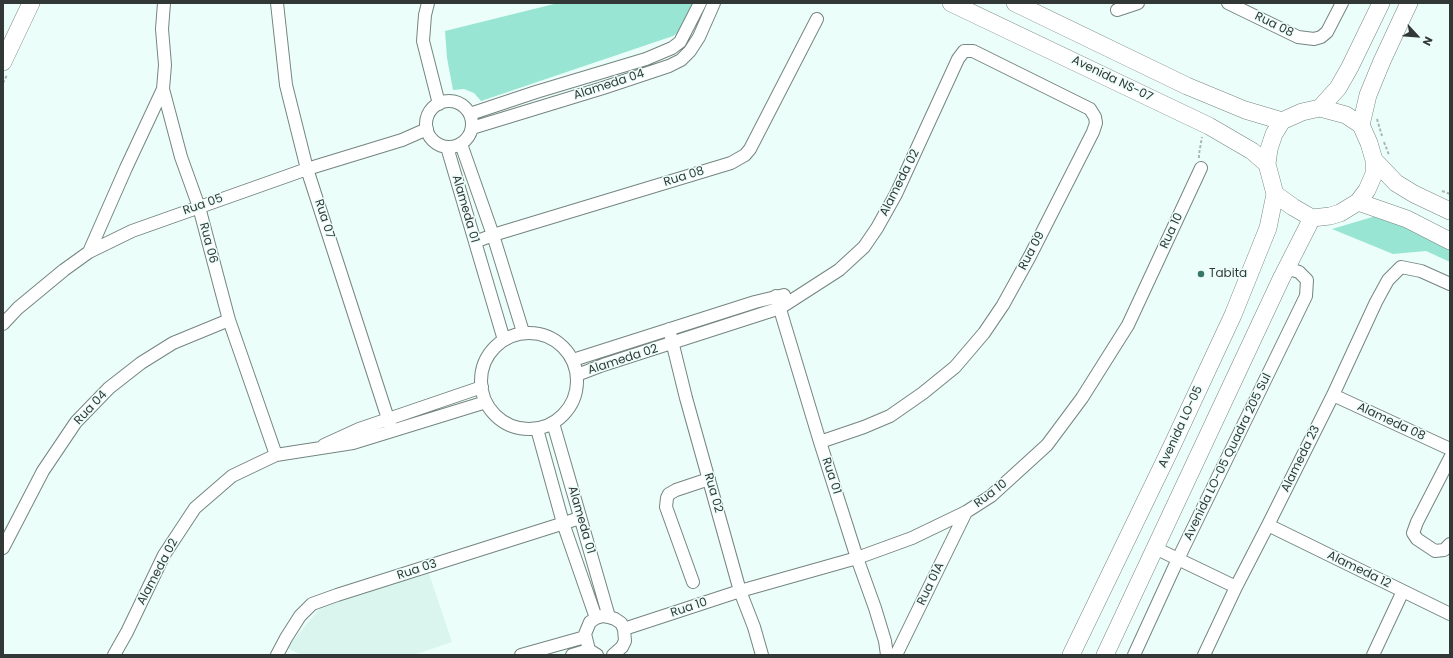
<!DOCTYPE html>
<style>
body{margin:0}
#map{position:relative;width:1453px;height:658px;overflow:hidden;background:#ecfef9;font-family:Poppins,sans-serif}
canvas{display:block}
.frame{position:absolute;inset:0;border:4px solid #313836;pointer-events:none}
.north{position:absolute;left:1397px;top:16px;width:40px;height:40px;-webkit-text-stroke:3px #ecfef9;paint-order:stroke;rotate:116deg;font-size:11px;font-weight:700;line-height:16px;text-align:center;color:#313836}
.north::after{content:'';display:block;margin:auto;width:14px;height:18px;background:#313836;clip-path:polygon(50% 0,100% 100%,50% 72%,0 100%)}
</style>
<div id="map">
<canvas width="1453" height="658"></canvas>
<div class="frame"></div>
<div class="north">N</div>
</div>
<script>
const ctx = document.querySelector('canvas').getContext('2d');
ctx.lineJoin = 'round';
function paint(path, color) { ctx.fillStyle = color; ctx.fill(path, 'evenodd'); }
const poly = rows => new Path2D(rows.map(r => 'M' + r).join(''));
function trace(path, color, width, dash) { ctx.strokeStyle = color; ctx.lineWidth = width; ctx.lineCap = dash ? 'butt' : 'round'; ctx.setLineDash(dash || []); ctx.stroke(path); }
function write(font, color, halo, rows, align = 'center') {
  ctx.font = font + ' Poppins,sans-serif'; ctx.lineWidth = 3; ctx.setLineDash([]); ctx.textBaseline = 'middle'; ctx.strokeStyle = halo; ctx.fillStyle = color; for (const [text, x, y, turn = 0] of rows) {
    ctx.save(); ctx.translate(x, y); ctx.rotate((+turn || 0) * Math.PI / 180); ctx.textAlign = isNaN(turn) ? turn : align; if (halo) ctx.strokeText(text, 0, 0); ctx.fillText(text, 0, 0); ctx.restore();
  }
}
const built = poly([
 [428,571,452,642,414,655,302,655,287,648,320,608]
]);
const green = poly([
 [558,3,698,3,690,24,673,36,481,101,474,93,464,89,453,90,447,58,445,31],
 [1386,213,1450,238,1450,262,1426,251,1393,254,1332,229]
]);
const path = poly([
 [3,83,7,75],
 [1377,119,1382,136],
 [1384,142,1389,155],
 [1199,158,1199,154,1202,137],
 [1442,191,1450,194]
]);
const street = poly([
 [164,3,162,29,165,65,163,89,181,157,199,207,229,320,276,455],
 [277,3,286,85,307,169,392,431],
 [428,3,425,15,423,41,439,104],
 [1228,3,1298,37,1314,39,1321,37,1327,32,1342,3],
 [1117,10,1138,3],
 '426 124a23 23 0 1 1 46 0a23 23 0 1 1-46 0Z',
 [470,114,536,92,646,59,672,48,680,42,700,3],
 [472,128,603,88,669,66,681,60,690,51,699,37,714,3],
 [461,144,493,235,523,332],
 [447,147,504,340],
 [475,242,493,235,731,163,745,155,750,149,817,19],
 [89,252,126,168,163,89],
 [776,296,820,442,857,558,875,608,885,641,887,655],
 [3,324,18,308,64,270,89,252,132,231,307,169,402,140,427,129],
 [669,329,686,398,740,591,754,627,762,655],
 '481 381a48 48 0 1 1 96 0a48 48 0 1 1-96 0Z',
 [573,360,755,302,784,295],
 [577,375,603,365,780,308,839,270,864,247,877,228,896,194,958,59,964,51,973,51,1090,109,1095,117,1096,123,1093,132,1030,256,1003,305,984,333,955,367,923,393,890,416,864,427,820,442],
 [1333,395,1450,449],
 [553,423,609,617],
 [537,429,563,523,596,618],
 [324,445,359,429,482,387],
 [1450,458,1417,522,1413,533,1417,539,1435,551,1444,550,1450,544],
 [1268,525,1450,614],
 [3,548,43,471,76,422,109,388,141,363,173,343,229,320],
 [1155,548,1236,587],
 [693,582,666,507,667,498,669,494,676,490,709,479],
 [624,629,740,591,857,558,912,538,966,512,991,496,1047,445,1082,398,1128,325,1201,168],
 [114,655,127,632,164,555,195,508,232,476,276,455,353,443,486,402],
 [277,655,286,638,300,616,312,604,337,595,580,518],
 [521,655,585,637],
 [572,655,589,650],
 [597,655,589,650,585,634,590,622,596,618,602,616,609,617,615,619,621,623,624,629,625,641,622,647,613,655],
 [896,655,966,512],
 [1134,655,1178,559,1306,296,1307,280,1299,272,1286,268],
 [1204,655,1236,587,1268,525,1333,395,1376,302,1388,280,1401,267,1421,271,1450,284],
 [1373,655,1403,591]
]);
const secondary = poly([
 [951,3,1209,126,1252,151,1267,164],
 [1015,3,1187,86,1245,110,1282,121],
 [3,62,31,3],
 [1320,108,1346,115,1361,125,1369,143,1374,160,1374,174,1367,190,1358,202,1340,213,1330,216,1312,218,1293,207,1275,194,1267,164,1269,149,1274,134,1282,121,1302,112,1320,108],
 [1320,108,1338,88,1350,67,1381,3],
 [1361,125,1368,95,1382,61,1409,3],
 [1374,160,1396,183,1414,194,1450,211],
 [1358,202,1407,219,1450,241],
 [1071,655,1171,448,1233,315,1268,228,1275,194],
 [1105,655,1281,279,1312,218]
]);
const markers = [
 [1201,274,4,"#35786a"]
];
const streetNames = [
 ["Rua 08",1274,25,26],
 ["Avenida NS-07",1112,79,26],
 ["Alameda 04",609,85,-18],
 ["Rua 08",684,177,-17],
 ["Alameda 02",900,183,-63],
 ["Rua 05",203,205,-19],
 ["Alameda 01",465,209,74],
 ["Rua 07",324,219,72],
 ["Rua 10",1172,231,-65],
 ["Rua 06",208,243,75],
 ["Rua 09",1032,251,-62],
 ["Alameda 02",623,360,-18],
 ["Rua 04",91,408,-47],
 ["Alameda 08",1391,422,25],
 ["Avenida LO-05",1181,427,-65],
 ["Avenida LO-05 Quadra 205 Sul",1228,457,-64],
 ["Alameda 23",1301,459,-64],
 ["Rua 01",831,476,72],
 ["Rua 02",713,493,74],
 ["Rua 10",991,494,-37],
 ["Alameda 01",581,520,74],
 ["Rua 03",417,570,-18],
 ["Alameda 12",1359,570,26],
 ["Alameda 02",158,572,-62],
 ["Rua 01A",931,584,-64],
 ["Rua 10",689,608,-18]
];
const poiNames = [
 ["Tabita",1209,274]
];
paint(built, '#daf5ed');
paint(green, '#99e5d3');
trace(street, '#758581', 14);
trace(secondary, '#758581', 18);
trace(path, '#aab8b4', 2, [3, 2]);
trace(street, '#fff', 12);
trace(secondary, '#fff', 17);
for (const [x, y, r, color] of markers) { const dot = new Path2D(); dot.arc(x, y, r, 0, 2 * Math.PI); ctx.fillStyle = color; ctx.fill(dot); trace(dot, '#ecfef9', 1.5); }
write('12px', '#313836', '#ecfef9', streetNames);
write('12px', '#313836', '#ecfef9', poiNames, 'left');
</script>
